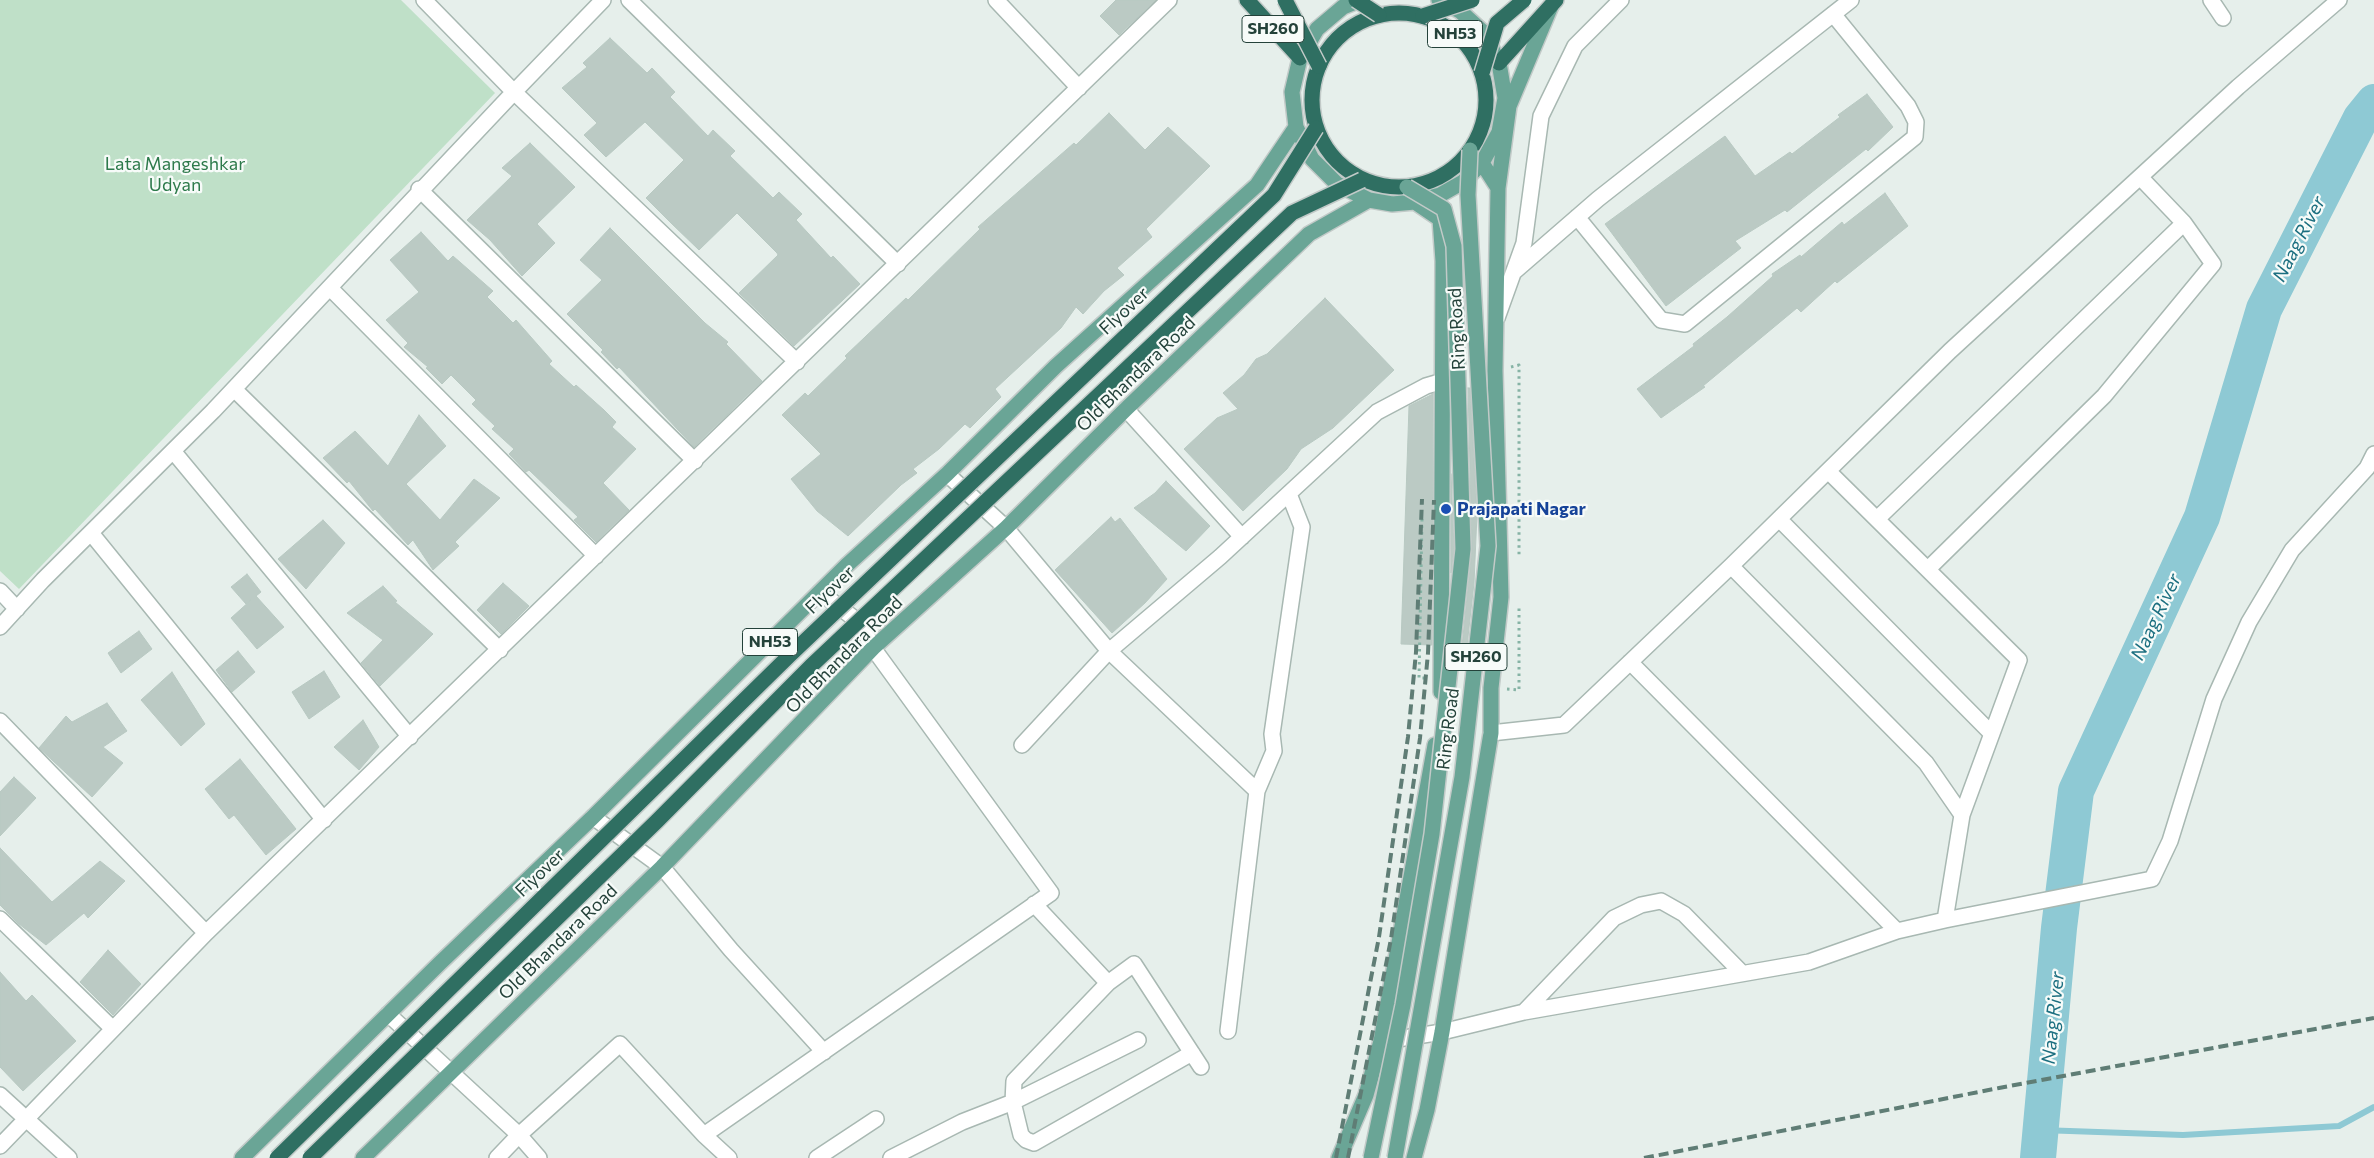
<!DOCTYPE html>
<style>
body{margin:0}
canvas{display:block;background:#e6efeb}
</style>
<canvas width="2374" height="1158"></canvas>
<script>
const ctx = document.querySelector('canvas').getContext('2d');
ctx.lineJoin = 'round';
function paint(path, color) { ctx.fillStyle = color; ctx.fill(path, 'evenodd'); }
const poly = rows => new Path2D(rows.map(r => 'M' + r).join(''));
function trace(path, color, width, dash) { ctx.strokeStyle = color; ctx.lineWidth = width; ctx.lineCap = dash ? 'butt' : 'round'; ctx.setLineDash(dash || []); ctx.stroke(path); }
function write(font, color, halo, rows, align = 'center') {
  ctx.font = font + ' Commissioner,sans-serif'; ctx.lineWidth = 4.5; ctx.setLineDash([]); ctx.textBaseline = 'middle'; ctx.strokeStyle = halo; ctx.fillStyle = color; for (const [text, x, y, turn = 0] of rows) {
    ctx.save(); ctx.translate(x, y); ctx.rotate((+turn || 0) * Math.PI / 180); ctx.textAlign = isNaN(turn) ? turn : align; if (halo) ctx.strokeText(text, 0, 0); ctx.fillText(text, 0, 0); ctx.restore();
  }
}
const green = poly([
 [0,0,401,0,495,93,19,589,0,571]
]);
const stream = poly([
 [2041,1130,2183,1135,2339,1126,2374,1107]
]);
const river = poly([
 [2038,1158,2059,928,2076,791,2202,517,2264,309,2361,118,2374,102]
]);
const building = poly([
 [1116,0,1156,0,1119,35,1100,16,1116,0],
 [610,38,647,73,652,68,675,92,670,97,708,136,713,130,735,151,730,156,773,198,779,192,802,214,796,220,831,258,833,256,860,284,794,346,739,293,778,255,777,253,737,213,699,250,672,224,646,198,684,160,645,122,606,157,584,135,597,123,562,88,587,67,583,63,610,38],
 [1867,94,1893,127,1868,151,1866,149,1787,212,1785,210,1735,241,1741,248,1666,306,1605,224,1725,136,1755,176,1790,152,1792,154,1840,117,1838,115,1867,94],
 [1109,113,1145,150,1168,127,1210,166,1146,229,1152,237,1117,268,1124,275,1104,291,1083,314,1076,307,1061,328,995,389,1001,397,970,428,965,424,939,449,913,469,917,473,901,485,848,536,817,511,791,479,821,454,782,415,805,393,808,396,847,358,845,356,906,298,908,300,980,229,978,227,1074,143,1076,145,1109,113],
 [530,143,575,187,537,224,555,243,522,276,490,240,467,220,512,176,502,168,530,143],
 [1885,193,1908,226,1837,283,1835,281,1801,312,1797,308,1703,386,1705,387,1661,418,1637,389,1694,346,1693,344,1727,317,1773,276,1772,274,1800,255,1801,257,1842,222,1844,225,1885,193],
 [610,228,705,323,728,342,726,344,762,381,694,447,619,367,617,369,601,352,603,350,567,314,602,280,580,260,610,228],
 [421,232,448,261,453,256,493,291,487,297,513,323,516,320,552,361,549,364,574,387,576,385,604,410,616,422,612,427,636,449,603,483,629,510,596,542,574,520,578,517,529,470,526,472,509,454,514,449,492,429,495,426,472,404,476,400,451,375,442,384,426,368,428,367,404,347,408,343,386,320,419,292,390,260,421,232],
 [1325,298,1394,370,1333,428,1301,449,1287,469,1243,511,1184,449,1217,418,1238,409,1223,393,1244,375,1256,359,1267,354,1325,298],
 [1468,388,1470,388,1477,514,1474,583,1467,646,1462,646,1472,549,1468,388],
 [1433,394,1432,645,1401,644,1409,406,1433,394],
 [419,415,446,446,406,484,440,520,474,479,500,498,455,542,459,546,433,570,413,540,408,545,375,509,373,511,349,481,347,483,323,458,355,431,388,466,419,415],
 [1451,474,1454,549,1451,573,1451,474],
 [1166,481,1210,526,1186,551,1134,508,1155,493,1166,481],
 [1111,517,1115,522,1120,518,1167,579,1145,603,1112,633,1055,570,1111,517],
 [323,520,345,543,306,589,278,559,323,520],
 [247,574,261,592,256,596,284,627,257,649,231,618,251,600,246,604,231,587,247,574],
 [503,583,529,606,501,634,477,610,503,583],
 [383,586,397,601,395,602,433,634,380,686,361,663,383,640,347,613,383,586],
 [139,631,152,649,121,673,108,653,139,631],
 [238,651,255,672,232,692,216,670,238,651],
 [324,671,340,697,309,719,292,692,324,671],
 [172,672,205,724,181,746,141,700,172,672],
 [107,703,127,731,103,747,123,763,92,797,39,748,66,716,72,722,107,703],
 [363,720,379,747,359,770,334,747,363,720],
 [240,759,296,829,266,855,234,815,229,819,205,789,240,759],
 [14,777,36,798,0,836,0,792,14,777],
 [0,848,52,902,100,861,125,881,88,918,84,913,46,945,19,924,0,905,0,848],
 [108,950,141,984,113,1015,80,982,108,950],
 [0,972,26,1001,32,995,76,1041,23,1091,0,1067,0,972]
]);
const path = poly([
 [1511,367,1519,365,1519,555],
 [1422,519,1419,678,1424,678],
 [1507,689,1519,690,1519,606]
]);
const minor = poly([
 [603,0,514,92,797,362],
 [629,0,898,264],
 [996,0,1079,88],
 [2211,0,2223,18],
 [419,189,695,461],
 [1577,217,1661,320,1685,324,1915,137,1916,122,1908,106,1833,14],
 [1515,271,1598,199,1851,0],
 [330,288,596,556],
 [1497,318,1524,243,1541,116,1575,46,1621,0],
 [234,389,500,650],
 [1126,409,1242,537],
 [173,451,410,737],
 [1828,471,2019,660,1962,815],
 [947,474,1006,528,1109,651,1257,791,1228,1031],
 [1779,519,1991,733],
 [1877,519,2184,223,2140,177],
 [91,533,324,820],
 [1928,569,2104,396,2213,264,2184,223],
 [0,591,17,609],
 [0,627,43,580,213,411,514,92,424,0],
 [1630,662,1897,931],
 [0,721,206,933,0,1146],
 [1491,733,1564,725,1731,566,1950,351,2238,87,2339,0],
 [1022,745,1109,651,1220,557,1377,412,1426,386,1443,381],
 [1257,791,1274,751,1272,734,1302,527,1289,494],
 [593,817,662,867,731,950,824,1052],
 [1034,904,1108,983,1134,964,1201,1067],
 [0,919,113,1029],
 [1945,920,2152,879,2170,841,2214,699,2249,622,2292,550,2367,468,2374,454],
 [206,933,1169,0],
 [1108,983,1014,1081,1013,1102,1021,1135,1026,1140,1034,1143,1192,1053],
 [1524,1012,1614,918,1641,905,1661,901,1684,914,1742,973],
 [388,1014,519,1135,539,1158],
 [1385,1041,1442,1032,1524,1012,1809,962,1897,931,1945,920,1962,815,1926,763,1731,566],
 [0,1095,69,1158],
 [704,1135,729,1158],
 [497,1158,519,1135,620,1044,704,1135,1051,893,873,648,860,623,820,592],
 [817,1158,876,1119],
 [891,1158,962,1122,1013,1102,1138,1040]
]);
const major = poly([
 [1360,0,1343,7,1317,29,1300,58,1292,92,1296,127,1312,159,1337,184,1369,200,1392,204,1415,202,1440,195,1463,182,1482,163,1499,132,1505,98,1499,63,1484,33,1460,11,1439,0],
 [1498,188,1509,106,1551,6],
 [1415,202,1440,219,1443,261,1441,692],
 [242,1158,440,963,593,817,847,565,947,474,1056,366,1257,185,1296,127],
 [363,1158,662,867,873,648,1006,528,1126,409,1309,234,1369,200],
 [1339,1158,1366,1095,1381,1041,1435,745],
 [1414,1158,1427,1110,1442,1032,1491,733,1491,688,1501,597,1495,371,1498,188,1482,163]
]);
const highway = poly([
 [1247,0,1300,58],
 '1312 100a87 87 0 1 1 174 0a87 87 0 1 1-174 0Z',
 [1499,63,1556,0]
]);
const rail = poly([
 [1336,1158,1379,937,1408,737,1416,652,1422,499],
 [1348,1158,1391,939,1420,738,1428,653,1434,500],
 [1644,1158,1999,1088,2374,1018]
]);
const majorBridge = poly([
 [1371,1158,1403,1005,1432,834,1463,549,1454,246,1444,209,1407,187],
 [1395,1158,1462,777,1488,546,1468,195,1470,150]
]);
const highwayBridge = poly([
 [1285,0,1319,66],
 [1356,0,1379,15],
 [1423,16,1472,0],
 [1482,73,1497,23,1524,0],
 [277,1158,790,655,1274,195,1316,128],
 [310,1158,657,821,811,666,1292,213,1362,180]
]);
const markers = [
 [1446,509,6,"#1a4fb4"]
];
const shields = [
 [1273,29,62],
 [1455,34,55],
 [770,642,55],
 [1476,657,62]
];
const shieldNames = [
 ["SH260",1273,29],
 ["NH53",1455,34],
 ["NH53",770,642],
 ["SH260",1476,657]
];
const parkNames = [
 ["Lata Mangeshkar",175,164],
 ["Udyan",175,185]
];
const streetNames = [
 ["Flyover",1124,311,-43],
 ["Ring Road",1457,329,-93],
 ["Old Bhandara Road",1136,374,-44],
 ["Flyover",830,590,-44],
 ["Old Bhandara Road",844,655,-45],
 ["Ring Road",1448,729,-83],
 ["Flyover",540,873,-44],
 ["Old Bhandara Road",558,942,-44]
];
const transitNames = [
 ["Prajapati Nagar",1457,509]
];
const waterNames = [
 ["Naag River",2299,239,-63],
 ["Naag River",2156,617,-65],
 ["Naag River",2053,1018,-84]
];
paint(green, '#bfe0c8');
trace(stream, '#8ec9d4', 6);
trace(river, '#8ec9d4', 36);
paint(building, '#bbcac4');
trace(building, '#b8c9c2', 1);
trace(minor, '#a8b8b2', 18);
trace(major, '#c2cac8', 18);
trace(highway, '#c2cac8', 18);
trace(path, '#86b3a5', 3, [2.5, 4]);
trace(minor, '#fff', 15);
trace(major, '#6aa596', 15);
trace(highway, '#2f6f62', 15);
trace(rail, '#5f7d75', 4, [10, 5]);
trace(majorBridge, '#c2cac8', 18, []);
trace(highwayBridge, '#c2cac8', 18, []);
trace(majorBridge, '#6aa596', 15);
trace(highwayBridge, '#2f6f62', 15);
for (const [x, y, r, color] of markers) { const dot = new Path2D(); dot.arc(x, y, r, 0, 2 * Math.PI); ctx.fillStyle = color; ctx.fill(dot); trace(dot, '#f7fbf9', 2); }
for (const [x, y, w] of shields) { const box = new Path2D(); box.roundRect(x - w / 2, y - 13.5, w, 27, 4); ctx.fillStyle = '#f7fbf9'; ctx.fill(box); trace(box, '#24423a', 1); }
write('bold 16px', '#24423a', null, shieldNames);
write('18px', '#2d7a4b', '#f7fbf9', parkNames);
write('18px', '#24423a', '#f7fbf9', streetNames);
write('bold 18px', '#164399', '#f7fbf9', transitNames, 'left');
write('italic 19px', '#1c6f80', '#f7fbf9', waterNames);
</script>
